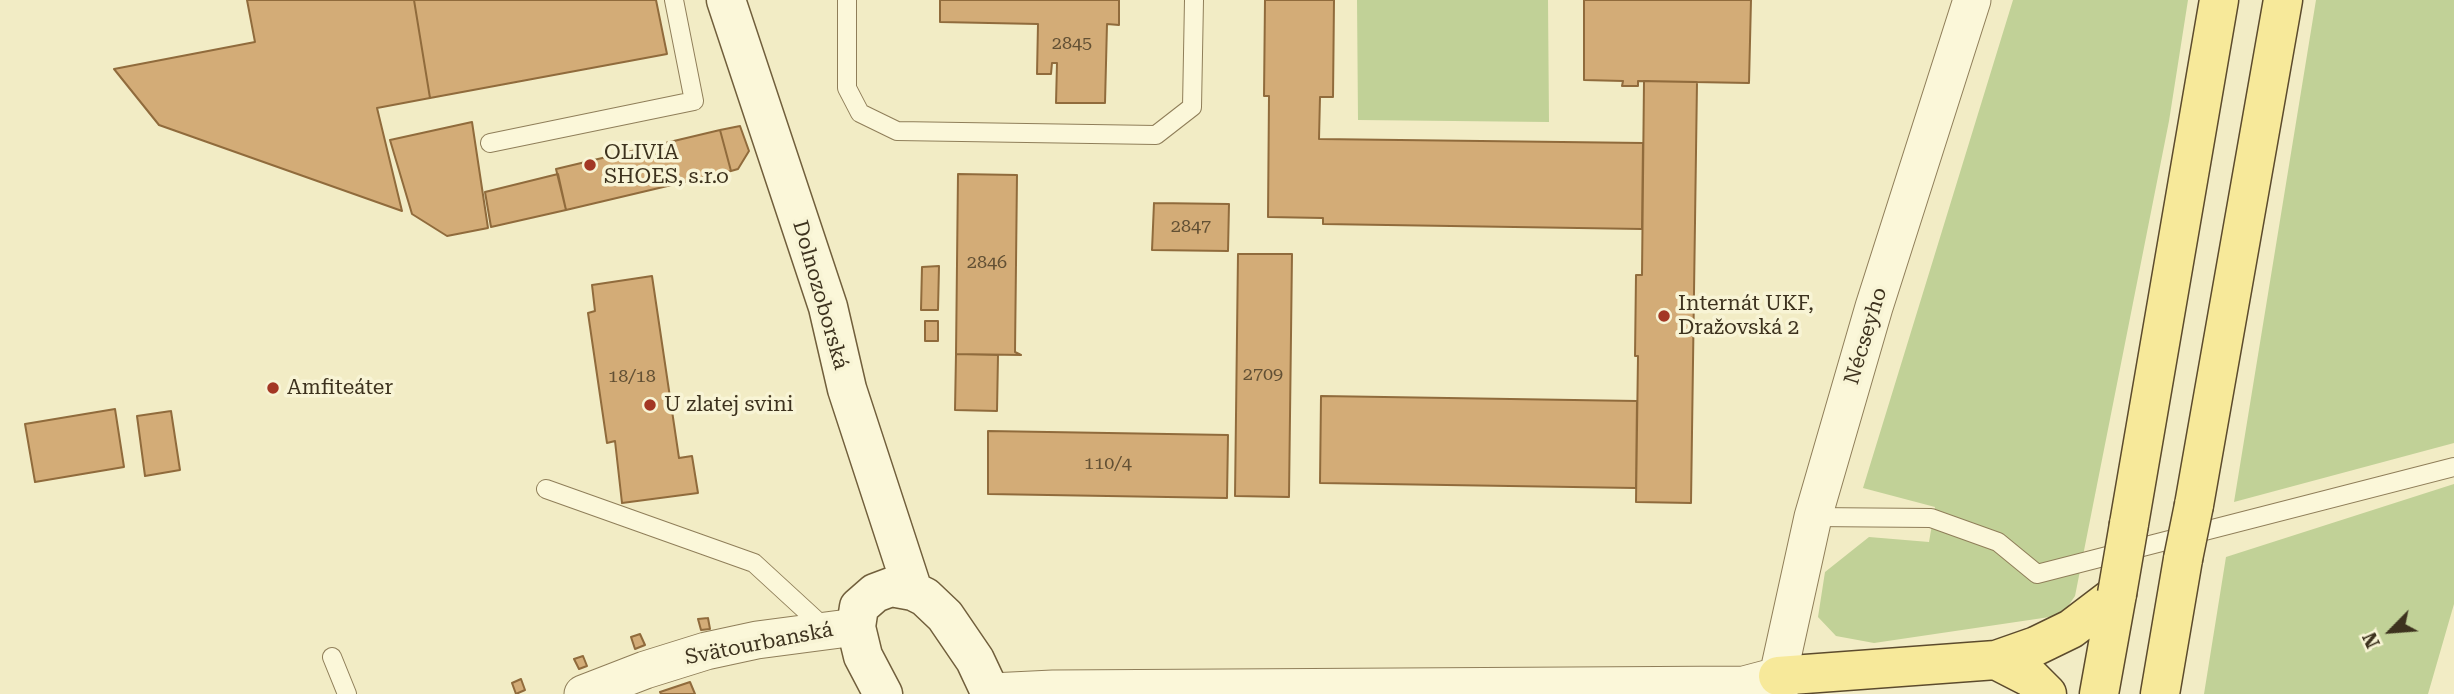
<!DOCTYPE html>
<meta charset="utf-8">
<style>
body{margin:0}
#map{position:relative;width:2454px;height:694px;overflow:hidden;background:#f2ecc5;font-family:"Roboto Serif",serif}
canvas{display:block}
.north{position:absolute;left:2356px;top:596px;width:70px;height:70px;-webkit-text-stroke:5px #f8f4d5;paint-order:stroke;rotate:245deg;font-size:19px;font-weight:700;line-height:28px;text-align:center;color:#3d321e}
.north::after{content:'';display:block;margin:auto;width:24px;height:32px;background:#3d321e;clip-path:polygon(50% 0,100% 100%,50% 72%,0 100%)}
</style>
<div id="map">
<canvas width="2454" height="694"></canvas>
<div class="north">N</div>
</div>
<script>
const ctx = document.querySelector('canvas').getContext('2d');
ctx.lineJoin = 'round';
function paint(path, color) { ctx.fillStyle = color; ctx.fill(path, 'evenodd'); }
const poly = rows => new Path2D(rows.map(r => 'M' + r).join(''));
function trace(path, color, width, dash) { ctx.strokeStyle = color; ctx.lineWidth = width; ctx.lineCap = dash ? 'butt' : 'round'; ctx.setLineDash(dash || []); ctx.stroke(path); }
function write(font, color, halo, rows, align = 'center') {
  ctx.font = font + ' "Roboto Serif",serif'; ctx.lineWidth = 7; ctx.setLineDash([]); ctx.textBaseline = 'middle'; ctx.strokeStyle = halo; ctx.fillStyle = color; for (const [text, x, y, turn = 0] of rows) {
    ctx.save(); ctx.translate(x, y); ctx.rotate((+turn || 0) * Math.PI / 180); ctx.textAlign = isNaN(turn) ? turn : align; if (halo) ctx.strokeText(text, 0, 0); ctx.fillText(text, 0, 0); ctx.restore();
  }
}
const green = poly([
 [1357,0,1548,0,1549,122,1358,120],
 [2013,0,2188,0,2169,121,2075,596,2062,615,2043,618,1874,643,1836,636,1818,617,1825,572,1869,537,1929,542,1935,507,1863,488],
 [2316,0,2454,0,2454,443,2234,502],
 [2454,484,2454,604,2428,694,2204,694,2226,557]
]);
const building = poly([
 [247,0,414,0,430,98,377,108,402,211,159,125,114,69,255,42,247,0],
 [414,0,656,0,667,54,430,98,414,0],
 [940,0,1119,0,1119,25,1107,24,1105,103,1056,103,1057,63,1052,63,1051,74,1037,74,1038,24,940,22,940,0],
 [1265,0,1334,0,1333,97,1320,97,1319,139,1643,143,1642,229,1323,224,1323,218,1268,217,1269,96,1264,96,1265,0],
 [1584,0,1751,0,1749,83,1638,81,1638,86,1622,86,1623,81,1584,80,1584,0],
 [1644,81,1697,82,1691,503,1636,502,1638,356,1635,356,1636,275,1642,275,1644,81],
 [472,122,488,228,447,236,412,214,390,140,472,122],
 [740,126,749,151,738,169,731,171,720,130,740,126],
 [720,130,731,171,566,210,556,169,720,130],
 [558,174,566,210,491,227,485,192,558,174],
 [958,174,1017,175,1015,352,1021,355,956,354,958,174],
 [1154,203,1229,204,1228,251,1152,250,1154,203],
 [1238,254,1292,254,1289,497,1235,496,1238,254],
 [939,266,938,310,921,310,922,267,939,266],
 [652,276,679,458,692,456,698,493,622,503,615,441,607,443,588,313,595,311,592,285,652,276],
 [925,321,938,321,938,341,925,341,925,321],
 [956,354,998,355,997,411,955,410,956,354],
 [1321,396,1637,401,1636,488,1320,483,1321,396],
 [115,409,124,467,35,482,25,424,115,409],
 [171,411,180,470,145,476,137,416,171,411],
 [988,431,1228,435,1227,498,988,494,988,431],
 [708,618,710,629,701,630,698,619,708,618],
 [640,634,645,645,635,649,631,637,640,634],
 [583,656,587,666,579,669,574,659,583,656],
 [521,679,525,690,516,694,512,683,521,679],
 [690,682,695,694,661,694,660,692,690,682]
]);
const lane = poly([
 [847,0,847,88,860,113,897,131,1156,135,1192,107,1194,0],
 [490,143,694,101,674,0],
 [546,489,754,563,828,631],
 [1813,517,1931,518,1998,542,2037,574,2454,467],
 [332,657,347,694]
]);
const street = poly([
 [991,692,1053,689,1744,685,1778,676],
 [583,694,645,670,706,651,757,640,856,627],
 [1779,694,1778,676,1813,517,1874,307,1972,0]
]);
const secondary = poly([
 [726,0,828,307,847,389,913,591],
 [883,694,863,656,856,627,859,607,875,593,891,587,913,591,925,597,945,616,975,660,991,694]
]);
const primary = poly([
 [2194,505,2283,0],
 [2129,524,2219,0],
 [1996,660,2031,678,2047,694],
 [1778,676,1996,660,2036,646,2071,629,2117,594],
 [2099,694,2117,594],
 [2160,694,2183,559]
]);
const primaryBridge = poly([
 [2183,559,2194,505],
 [2117,594,2129,524]
]);
const markers = [
 [590,165,7,"#a33724"],
 [1664,316,7,"#a33724"],
 [273,388,7,"#a33724"],
 [650,405,7,"#a33724"]
];
const numberNames = [
 ["2845",1072,44],
 ["2847",1191,227],
 ["2846",987,263],
 ["2709",1263,375],
 ["18/18",632,377],
 ["110/4",1108,464]
];
const poiNames = [
 ["OLIVIA",604,153],
 ["SHOES, s.r.o",604,177],
 ["Internát UKF,",1678,304],
 ["Dražovská 2",1678,328],
 ["Amfiteáter",287,388],
 ["U zlatej svini",664,405]
];
const streetNames = [
 ["Dolnozoborská",820,295,74],
 ["Nécseyho",1866,336,-73],
 ["Svätourbanská",759,644,-11]
];
paint(green, '#c1d197');
paint(building, '#d3ac77');
trace(building, '#906b3c', 2);
trace(lane, '#8f7e59', 20);
trace(street, '#8f7e59', 39);
trace(secondary, '#715f3c', 41);
trace(primary, '#5c4b2d', 41);
trace(lane, '#fbf7d9', 18);
trace(street, '#fbf7d9', 37);
trace(secondary, '#fbf7d9', 38);
trace(primary, '#f7e99a', 38);
trace(primaryBridge, '#5c4b2d', 41, []);
trace(primaryBridge, '#f7e99a', 38);
for (const [x, y, r, color] of markers) { const dot = new Path2D(); dot.arc(x, y, r, 0, 2 * Math.PI); ctx.fillStyle = color; ctx.fill(dot); trace(dot, '#f8f4d5', 2.5); }
write('18px', '#625034', null, numberNames);
write('21px', '#3d321e', '#f8f4d5', poiNames, 'left');
write('21px', '#3d321e', '#f8f4d5', streetNames);
</script>
